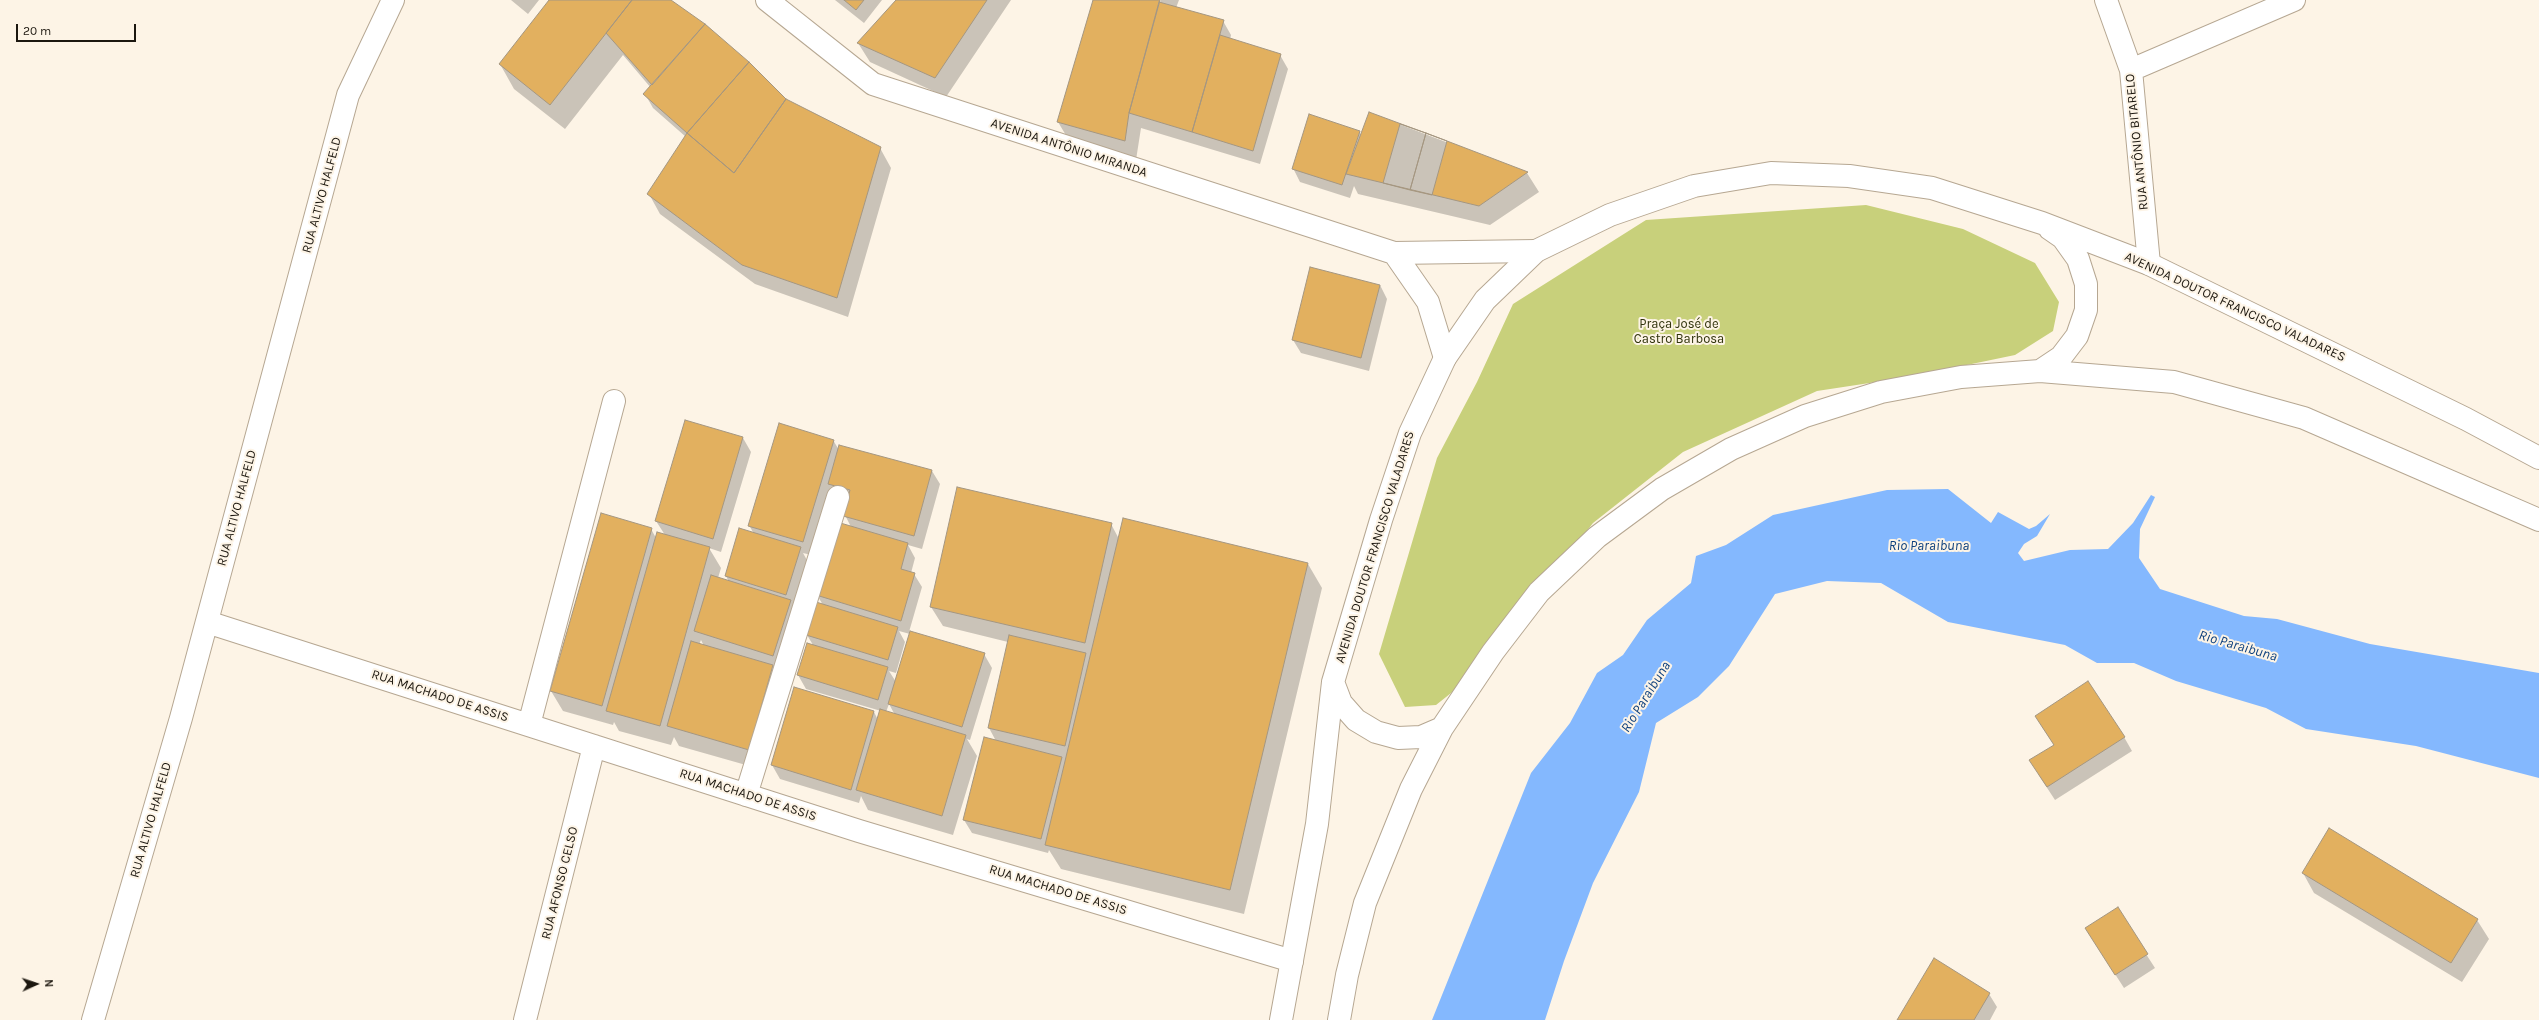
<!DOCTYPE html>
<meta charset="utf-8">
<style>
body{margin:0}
#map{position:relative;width:2539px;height:1020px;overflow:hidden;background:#fdf4e6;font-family:Karla,sans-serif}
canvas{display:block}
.north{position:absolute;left:16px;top:964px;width:40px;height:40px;-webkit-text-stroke:3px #fdf4e6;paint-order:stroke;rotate:87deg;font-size:11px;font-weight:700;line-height:16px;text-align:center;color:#1c170f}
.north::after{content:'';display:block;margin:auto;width:14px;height:18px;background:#1c170f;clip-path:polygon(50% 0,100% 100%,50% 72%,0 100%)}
.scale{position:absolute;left:16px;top:24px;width:120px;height:18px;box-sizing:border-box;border:2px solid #1c170f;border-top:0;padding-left:5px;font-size:12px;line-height:14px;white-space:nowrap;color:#1c170f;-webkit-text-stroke:3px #fdf4e6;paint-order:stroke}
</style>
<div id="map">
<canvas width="2539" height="1020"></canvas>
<div class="north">N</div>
<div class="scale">20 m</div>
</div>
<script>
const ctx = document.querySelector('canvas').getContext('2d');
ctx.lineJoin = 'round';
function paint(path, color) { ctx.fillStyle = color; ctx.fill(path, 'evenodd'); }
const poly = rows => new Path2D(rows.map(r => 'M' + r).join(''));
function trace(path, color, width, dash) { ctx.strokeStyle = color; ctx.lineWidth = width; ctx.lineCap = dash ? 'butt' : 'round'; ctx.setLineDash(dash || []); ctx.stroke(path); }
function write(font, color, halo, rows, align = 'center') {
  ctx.font = font + ' Karla,sans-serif'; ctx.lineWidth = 4; ctx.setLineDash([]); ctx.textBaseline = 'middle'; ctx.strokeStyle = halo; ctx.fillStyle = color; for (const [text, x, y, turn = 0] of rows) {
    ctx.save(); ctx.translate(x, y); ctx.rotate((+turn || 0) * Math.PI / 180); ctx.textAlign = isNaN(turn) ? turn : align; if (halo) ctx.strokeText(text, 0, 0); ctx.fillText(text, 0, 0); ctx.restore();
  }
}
const green = poly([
 [1866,205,1963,229,2035,263,2059,302,2053,331,2015,355,1909,377,1817,391,1683,452,1593,523,1475,674,1436,705,1405,707,1379,654,1437,458,1477,382,1513,304,1646,220]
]);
const water = poly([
 [1948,489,1991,523,1998,512,2029,529,2036,526,2050,514,2037,536,2024,544,2018,553,2024,561,2070,550,2108,549,2133,523,2151,495,2155,497,2140,529,2139,558,2160,589,2244,616,2277,619,2370,644,2539,673,2539,778,2416,746,2306,729,2266,708,2176,681,2134,663,2097,663,2065,645,1948,622,1881,583,1827,581,1775,594,1729,666,1698,697,1656,723,1639,792,1593,883,1564,961,1545,1020,1432,1020,1531,773,1570,723,1597,673,1623,655,1647,620,1691,583,1696,556,1726,545,1773,515,1887,490]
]);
const shadow = poly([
 [511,0,539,0,528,14],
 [550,0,670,0,786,101,880,148,891,168,848,317,755,284,660,214,649,194,686,137,653,108,645,94,651,88,623,55,565,129,514,89,500,64],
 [835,0,882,0,864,23],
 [897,0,1011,0,946,97,870,62,858,43],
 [1094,0,1159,0,1158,7,1161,0,1179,0,1176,8,1223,21,1231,35,1230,40,1280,55,1288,69,1260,164,1141,128,1136,160,1070,142,1058,122],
 [1370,113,1527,173,1539,192,1490,225,1358,194,1354,186,1350,198,1300,182,1293,168,1359,132,1361,135],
 [1380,285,1387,299,1369,371,1301,353,1293,340],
 [686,421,743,438,751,452,721,552,709,548,721,568,718,578,729,582,726,576,754,534,749,525,833,440,839,450,932,471,940,484,922,549,908,545,915,558,911,573,914,574,922,587,909,632,984,654,992,668,970,740,967,739,977,756,953,835,868,810,861,796,859,803,780,779,772,765,874,712,878,720,881,711,806,689,798,675,813,645,807,635,823,605,817,595,851,527,831,487,811,555,803,553,808,562,781,669,773,666,784,685,760,769,679,746,674,737,671,745,619,731,614,722,613,725,563,711,551,691,651,529,656,538,665,535,656,521],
 [899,631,910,634,896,682,889,671,896,673,905,642],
 [701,640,704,646,699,645],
 [889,704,895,715,886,712],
 [1111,524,1119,539,1308,564,1322,588,1244,914,1061,869,1049,850,1048,853,972,833,964,820,996,741,989,728,1008,642,943,626,931,607],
 [2036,717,2124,737,2132,751,2055,800,2038,774,2054,745],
 [2303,873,2477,920,2489,939,2462,982,2314,893],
 [2117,909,2155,968,2124,988,2086,929],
 [1989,994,1997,1007,1990,1020,1898,1020]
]);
const building = poly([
 [549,0,632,0,550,105,499,64,549,0],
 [632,0,671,0,705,24,652,85,606,33,632,0],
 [844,0,864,0,856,10,844,0],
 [896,0,987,0,935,78,857,43,896,0],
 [1093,0,1160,0,1129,113,1125,141,1057,122,1093,0],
 [1159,2,1224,20,1192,132,1129,113,1159,2],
 [705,24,749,62,687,133,643,94,705,24],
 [1220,35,1281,54,1253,151,1192,132,1220,35],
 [749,62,786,99,734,173,687,133,749,62],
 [786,99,881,147,837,298,742,265,647,194,687,133,734,173,786,99],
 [1369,112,1447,141,1528,172,1479,206,1346,174,1369,112],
 [1309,114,1360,131,1342,185,1292,169,1309,114],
 [1400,124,1426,133,1410,190,1383,183,1400,124],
 [1426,133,1447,141,1432,195,1410,190,1426,133],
 [1310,267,1380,285,1361,358,1292,340,1310,267],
 [685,420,743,437,713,539,655,521,685,420],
 [779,423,834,440,803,542,748,526,779,423],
 [839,445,932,470,914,536,843,516,850,490,828,484,839,445],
 [957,487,1112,523,1085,643,930,607,957,487],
 [601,513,652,528,602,706,550,691,601,513],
 [1123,518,1308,563,1230,890,1045,845,1123,518],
 [837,522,908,543,901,569,915,573,901,621,816,595,837,522],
 [739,528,801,547,786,595,725,576,739,528],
 [657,532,710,547,660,726,606,711,657,532],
 [711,575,791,600,773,656,694,631,711,575],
 [816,602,898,627,888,660,806,635,816,602],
 [910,631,985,653,962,727,888,704,910,631],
 [1009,635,1086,653,1065,746,988,728,1009,635],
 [691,641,773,665,749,750,667,726,691,641],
 [807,643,888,667,878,700,797,675,807,643],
 [2088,681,2125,737,2047,787,2029,760,2054,745,2035,716,2088,681],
 [794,687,874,711,851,790,771,765,794,687],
 [880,709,966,735,942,816,856,790,880,709],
 [984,737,1062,757,1041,839,963,820,984,737],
 [2329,828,2478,919,2451,963,2302,873,2329,828],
 [2118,907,2148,954,2115,975,2085,928,2118,907],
 [1934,958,1990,993,1974,1020,1897,1020,1934,958]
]);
const minor = poly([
 [767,0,873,84,1394,253,1536,251],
 [2106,0,2131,70,2149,264],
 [2131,70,2294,0],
 [1394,253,1428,302,1445,358],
 [207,622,859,831,1292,961],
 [529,725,614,401],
 [746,795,838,497],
 [93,1020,181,718,348,95,393,0],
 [525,1020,594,746]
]);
const highway = poly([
 [2040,371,2061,357,2077,336,2086,310,2086,284,2078,259,2063,238,2050,229],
 [1333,682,1341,703,1356,720,1376,732,1398,738,1421,737,1442,728],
 [1281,1020,1317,824,1333,682,1381,520,1410,433,1445,358,1485,300,1536,251,1610,215,1694,186,1771,173,1849,176,1932,188,2042,223,2149,264,2466,419,2539,458],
 [1339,1020,1347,975,1365,903,1411,789,1442,728,1493,652,1539,592,1597,537,1662,489,1731,449,1805,416,1881,392,1961,377,2040,371,2174,382,2304,418,2539,520]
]);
const streetNames = [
 ["RUA ANTÔNIO BITARELO",2137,142,-96],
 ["AVENIDA ANTÔNIO MIRANDA",1069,148,18],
 ["RUA ALTIVO HALFELD",322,195,-75],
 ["AVENIDA DOUTOR FRANCISCO VALADARES",2235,307,25],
 ["RUA ALTIVO HALFELD",237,508,-75],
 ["AVENIDA DOUTOR FRANCISCO VALADARES",1375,547,-73],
 ["RUA MACHADO DE ASSIS",440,696,18],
 ["RUA MACHADO DE ASSIS",748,795,18],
 ["RUA ALTIVO HALFELD",151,820,-74],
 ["RUA AFONSO CELSO",560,883,-76],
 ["RUA MACHADO DE ASSIS",1058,890,17]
];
const parkNames = [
 ["Praça José de",1679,324],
 ["Castro Barbosa",1679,339]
];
const waterNames = [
 ["Rio Paraibuna",1929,546],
 ["Rio Paraibuna",2238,646,16],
 ["Rio Paraibuna",1646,697,-58]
];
paint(green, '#c8d07b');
paint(water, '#84b8fe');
paint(shadow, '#0003');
paint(building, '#e2b05f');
trace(building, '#a49681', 1);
trace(minor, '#b6a792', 24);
trace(highway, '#b6a792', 24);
trace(minor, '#fff', 22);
trace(highway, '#fff', 22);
write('13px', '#1c170f', '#fdf4e6', streetNames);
write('13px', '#30330c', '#fdf4e6', parkNames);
write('italic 14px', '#0e407d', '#fdf4e6', waterNames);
</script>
